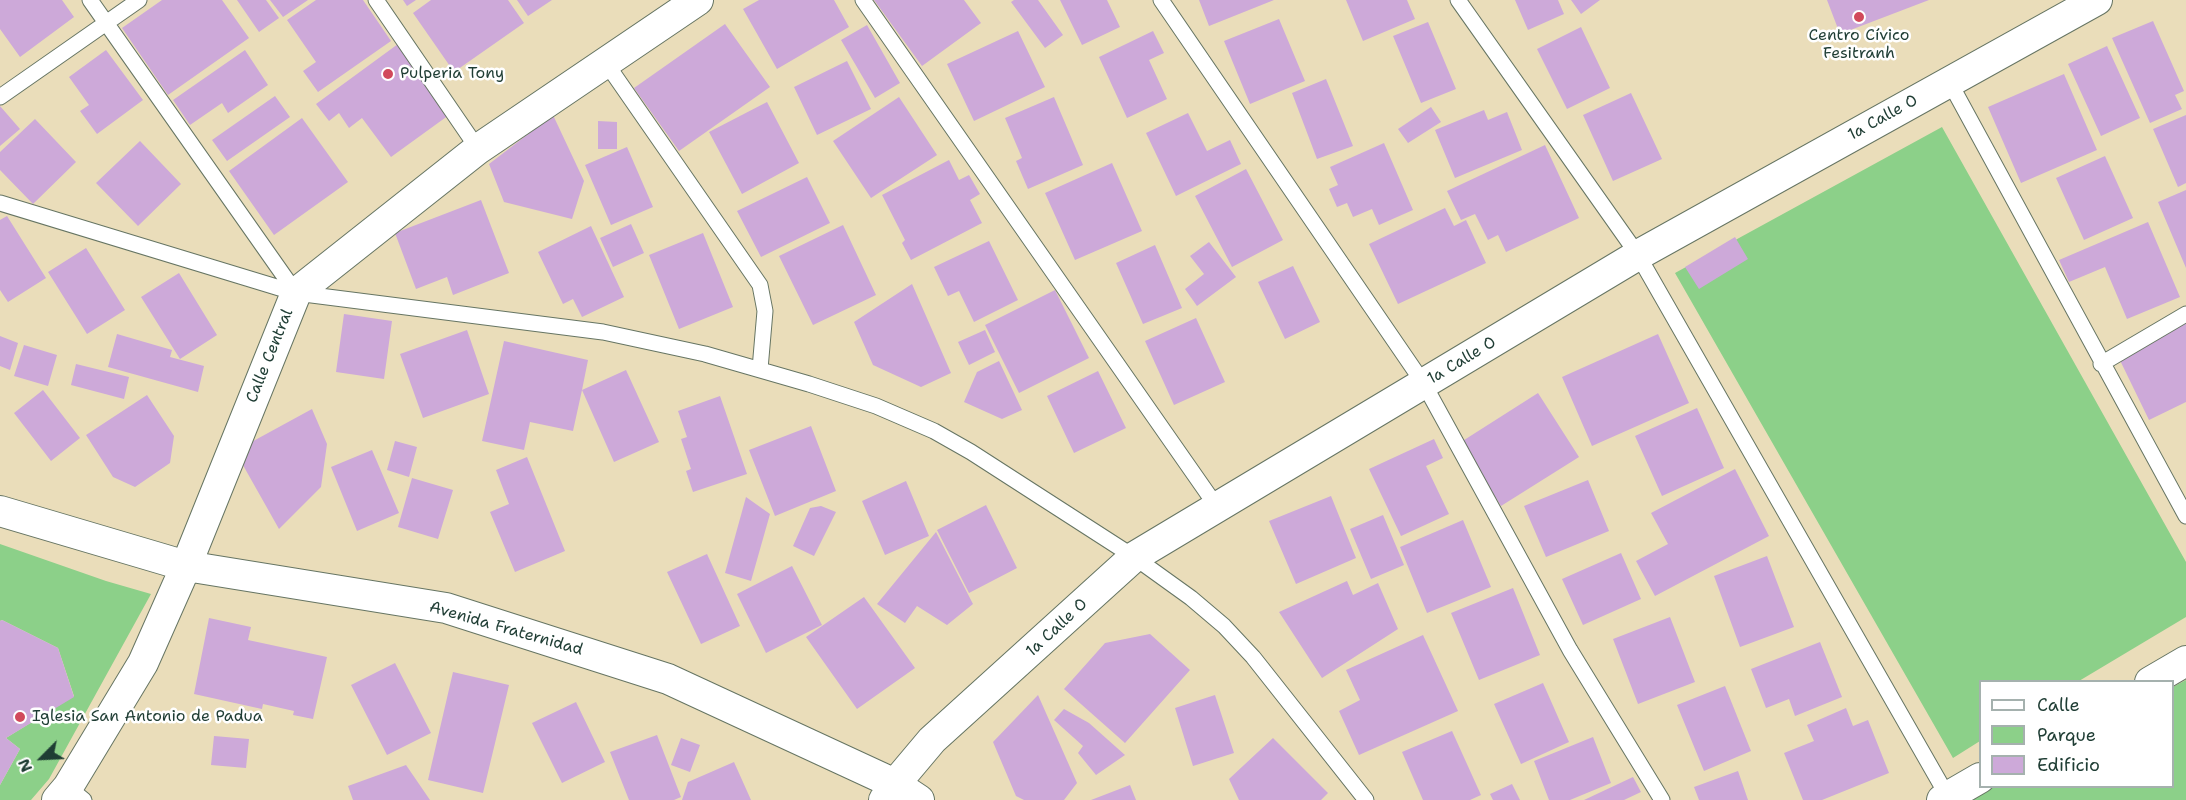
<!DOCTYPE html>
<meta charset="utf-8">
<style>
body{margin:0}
#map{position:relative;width:2186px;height:800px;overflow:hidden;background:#eaddba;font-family:"Shantell Sans",sans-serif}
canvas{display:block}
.legend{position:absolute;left:1979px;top:680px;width:195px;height:108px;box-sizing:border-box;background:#fff;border:2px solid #a5b1ae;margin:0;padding:8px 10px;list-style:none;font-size:18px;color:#1f3d34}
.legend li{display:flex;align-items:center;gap:12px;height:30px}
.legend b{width:30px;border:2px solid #a5b1ae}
.north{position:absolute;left:12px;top:728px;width:60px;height:60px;-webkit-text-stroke:4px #fff;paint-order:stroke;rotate:246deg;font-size:16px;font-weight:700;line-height:24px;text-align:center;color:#1f3d34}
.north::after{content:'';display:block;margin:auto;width:21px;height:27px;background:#1f3d34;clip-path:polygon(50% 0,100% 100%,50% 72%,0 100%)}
</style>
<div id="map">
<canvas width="2186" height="800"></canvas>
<ul class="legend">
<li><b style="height:8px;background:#fff"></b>Calle</li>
<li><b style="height:16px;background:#8cd089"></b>Parque</li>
<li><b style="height:16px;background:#cda9d9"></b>Edificio</li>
</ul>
<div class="north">N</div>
</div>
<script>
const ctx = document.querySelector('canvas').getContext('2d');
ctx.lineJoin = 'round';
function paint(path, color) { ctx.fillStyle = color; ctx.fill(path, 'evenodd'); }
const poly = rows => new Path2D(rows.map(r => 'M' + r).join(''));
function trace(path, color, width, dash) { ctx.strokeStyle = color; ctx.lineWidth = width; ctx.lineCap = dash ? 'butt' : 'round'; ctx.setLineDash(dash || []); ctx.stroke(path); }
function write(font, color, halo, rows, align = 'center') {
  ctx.font = font + ' "Shantell Sans",sans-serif'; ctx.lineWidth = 5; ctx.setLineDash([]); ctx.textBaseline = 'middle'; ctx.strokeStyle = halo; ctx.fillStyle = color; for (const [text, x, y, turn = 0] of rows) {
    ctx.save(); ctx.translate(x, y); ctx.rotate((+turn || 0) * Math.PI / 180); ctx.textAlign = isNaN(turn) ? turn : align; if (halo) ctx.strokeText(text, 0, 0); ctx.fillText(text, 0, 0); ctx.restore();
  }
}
const green = poly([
 [1942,127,2186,562,2186,617,2079,681,1980,682,1980,741,1953,758,1675,273],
 [0,544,106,581,151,594,49,779,31,800,0,800,0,785,20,749,6,738,74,696,58,648,2,620,0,621],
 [2186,680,2186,800,1969,800,1994,787,2172,786,2173,687]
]);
const building = poly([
 [0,0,62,0,74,17,20,57,0,29],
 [162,0,222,0,249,38,168,95,122,28],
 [237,0,266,0,279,18,259,32],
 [270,0,308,0,283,17],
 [316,0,363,0,391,41,318,92,303,71,316,62,287,20],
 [403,0,416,0,407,6],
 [431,0,508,0,524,23,454,72,413,13],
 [517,0,552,0,528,16],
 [759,0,834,0,849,27,777,69,743,9],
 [874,0,964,0,981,23,922,66],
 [1014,0,1038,0,1063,35,1045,48,1011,2],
 [1060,0,1107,0,1120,27,1082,45],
 [1199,0,1274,0,1209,26],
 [1346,0,1407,0,1415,19,1363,41],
 [1515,0,1558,0,1564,14,1528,30],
 [1571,0,1600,0,1581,14],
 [1827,0,1929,0,1840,34],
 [1279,19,1305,81,1250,104,1224,41],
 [2153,21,2184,91,2175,95,2182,109,2150,123,2112,38],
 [1428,22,1456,89,1421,103,1393,36],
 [725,24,770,87,679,151,634,88],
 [867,25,900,83,875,98,841,40],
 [1581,27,1610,88,1567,109,1537,49],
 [1018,31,1045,87,974,121,947,64],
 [1153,31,1164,53,1149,60,1167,99,1127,118,1099,57],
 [398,44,449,115,391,157,362,118,349,128,339,113,329,121,316,104],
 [2107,46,2140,118,2101,136,2068,64],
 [106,50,143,100,97,134,80,111,89,105,69,77],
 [245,50,268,85,228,113,222,103,190,125,173,100],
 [847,61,871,109,817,135,794,87],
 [2064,74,2097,150,2021,183,1988,107],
 [1326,79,1353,146,1317,159,1292,93],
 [1631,93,1662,159,1613,181,1583,115],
 [275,96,290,117,227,161,212,140],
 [899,97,937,155,871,198,833,141],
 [1054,97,1083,165,1028,189,1016,161,1022,158,1005,118],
 [767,102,799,163,742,194,709,132],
 [0,106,20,129,0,146],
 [1431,107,1441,122,1408,143,1398,129],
 [1484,110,1488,120,1507,112,1522,150,1455,178,1435,130],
 [1188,113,1207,151,1230,140,1241,164,1176,196,1146,133],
 [553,115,584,181,572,219,504,202,489,164],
 [2186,115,2186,183,2178,187,2153,129],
 [302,118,348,182,274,235,229,171],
 [35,119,76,162,33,204,0,170,0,152],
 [598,121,617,122,617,149,598,149],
 [140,141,181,184,138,226,96,183],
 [1384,143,1413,210,1379,225,1372,209,1353,217,1347,203,1337,207,1329,189,1338,185,1330,167],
 [1545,145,1579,218,1506,252,1498,235,1488,240,1475,214,1461,220,1447,191],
 [627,147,653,207,611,225,585,165],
 [2105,156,2133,218,2084,240,2056,178],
 [949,160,959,180,969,175,980,194,970,200,982,223,911,260,902,243,905,240,882,195],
 [1112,163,1142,231,1075,260,1045,193],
 [1246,169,1283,240,1232,267,1195,196],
 [807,177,830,223,761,257,737,211],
 [2186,190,2186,268,2158,202],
 [481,200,509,273,453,295,447,277,416,289,395,233],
 [1445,208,1454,226,1466,220,1486,263,1398,304,1369,244],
 [7,216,46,278,8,302,0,290,0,220],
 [2148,222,2180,297,2127,319,2105,267,2069,282,2059,260],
 [631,224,644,253,613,267,600,238],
 [843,225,876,295,813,325,779,256],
 [591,226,624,297,582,317,573,299,563,304,538,252],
 [703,233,733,307,679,329,649,255],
 [1735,237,1748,259,1699,289,1685,267],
 [989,241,1018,300,974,322,959,291,948,296,934,267],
 [1209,242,1236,277,1197,306,1185,289,1204,274,1190,256],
 [1155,245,1182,308,1143,324,1116,263],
 [86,248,125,310,87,334,48,272],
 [1293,266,1320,322,1285,339,1258,282],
 [179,273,217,335,180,359,141,297],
 [912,284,951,373,921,387,873,365,854,322],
 [1055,290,1089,358,1019,393,985,325],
 [2186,312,2186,402,2149,420,2114,348],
 [344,314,392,321,384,379,336,372],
 [1196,318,1225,382,1174,405,1145,341],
 [467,330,489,394,423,418,400,354],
 [985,330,995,352,969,365,958,342],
 [117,334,172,350,170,357,204,366,198,392,108,367],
 [1658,334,1689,403,1592,446,1562,377],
 [0,336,18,343,10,370,0,366],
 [504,341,588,360,582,390,626,370,659,442,614,462,582,390,573,431,530,422,524,450,482,441],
 [24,345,57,355,48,386,14,376],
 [999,361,1022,410,1002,419,964,402,977,372],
 [76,364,129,377,124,399,71,385],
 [1098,371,1126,428,1074,453,1047,396],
 [43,390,80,438,51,461,14,413],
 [1538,393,1579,457,1501,506,1461,442],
 [147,395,174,436,170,463,135,487,113,477,86,435],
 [720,396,747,474,693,492,686,471,691,469,681,439,687,437,678,411],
 [1697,408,1724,468,1662,496,1635,436],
 [312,409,327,444,321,487,279,529,235,451],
 [811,426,836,491,775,516,749,450],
 [1434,439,1443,458,1426,466,1449,514,1401,536,1369,469],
 [395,441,417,447,409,477,387,470],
 [372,450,399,513,357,531,331,467],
 [527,457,565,551,515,572,490,512,509,504,496,470],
 [1735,469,1769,536,1655,596,1636,561,1668,544,1651,513],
 [412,478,453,490,438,539,398,527],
 [1588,480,1609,531,1546,557,1524,506],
 [906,481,929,536,885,555,862,501],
 [1331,496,1356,558,1296,584,1269,521],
 [746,497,770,514,751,581,725,573],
 [986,505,1017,568,969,593,937,530],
 [821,506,836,512,814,556,793,546,810,508],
 [1383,515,1404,565,1371,579,1350,529],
 [1463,520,1491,587,1427,613,1400,547],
 [936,532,973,604,947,625,917,606,905,623,877,604],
 [1621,553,1641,599,1583,625,1562,579],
 [707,554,740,626,701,644,667,572],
 [1767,556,1794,627,1740,647,1714,576],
 [792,566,822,625,766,653,737,594],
 [1347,581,1353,595,1378,583,1398,629,1322,678,1279,612],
 [1513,588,1540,655,1479,680,1451,613],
 [864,597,915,668,857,709,806,637],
 [1670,617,1695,682,1638,704,1613,639],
 [209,618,251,627,248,640,327,657,313,719,293,715,294,711,263,704,262,709,194,694],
 [2,620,58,648,74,697,6,738,20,749,0,785,0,621],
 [1150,634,1190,670,1125,743,1064,689,1105,643],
 [1423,635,1458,711,1359,755,1339,711,1360,700,1346,670],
 [1820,642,1842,697,1795,716,1789,699,1766,708,1751,669],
 [395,663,431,733,387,755,351,685],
 [453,672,509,685,483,793,428,780],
 [1543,683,1569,742,1521,764,1494,704],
 [1725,686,1751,751,1704,771,1677,705],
 [1038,695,1077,783,1064,800,1024,800,1016,796,993,742],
 [1215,695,1234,753,1193,766,1175,708],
 [576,702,605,762,562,783,532,723],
 [1846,708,1853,726,1868,720,1889,773,1822,800,1803,800,1784,753,1814,741,1807,725],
 [1064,709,1089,723,1125,755,1096,775,1078,753,1083,746,1054,720],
 [1452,731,1481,795,1470,800,1423,800,1402,752],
 [657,735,681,797,674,800,629,800,610,752],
 [214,736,249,739,246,768,211,765],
 [1593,737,1611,783,1570,800,1549,800,1534,761],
 [681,738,700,745,690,772,671,765],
 [1273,738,1328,793,1321,800,1239,800,1229,779],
 [734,762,751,800,682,800,688,782],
 [406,765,430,800,353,800,348,786],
 [1738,771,1748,800,1699,800,1694,787],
 [1633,777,1641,792,1624,800,1584,800],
 [1512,784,1520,800,1493,800,1490,794],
 [1130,785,1136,800,1091,800]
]);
const service = poly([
 [90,0,296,293],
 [376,0,478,149],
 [863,0,1217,507],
 [1161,0,1424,384,1570,650,1662,800],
 [1458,0,1638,255,1948,797],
 [606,63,760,285,765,311,760,369],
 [1949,81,2186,516],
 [0,97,139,0],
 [0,203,296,293,603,332,705,354,809,384,876,406,934,431,971,452,1134,557,1191,598,1224,626,1253,657,1366,800],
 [2101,364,2186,314],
 [68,787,84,800]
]);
const minor = poly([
 [0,511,186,566,446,608,668,679,895,784,919,800],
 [2150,682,2186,661],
 [57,800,68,787,143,663,186,566,296,293,478,149,698,0],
 [884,800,895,784,932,740,1134,557,1638,255,2097,0],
 [1942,800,1980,778]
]);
const markers = [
 [1859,17,6,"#d1495b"],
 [388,74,6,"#d1495b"],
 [20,717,6,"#d1495b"]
];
const poiNames = [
 ["Centro Cívico",1859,36,"center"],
 ["Fesitranh",1859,54,"center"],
 ["Pulperia Tony",400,74],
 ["Iglesia San Antonio de Padua",32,717]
];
const streetNames = [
 ["1a Calle O",1883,118,-29],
 ["Calle Central",270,356,-68],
 ["1a Calle O",1462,361,-31],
 ["1a Calle O",1057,628,-43],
 ["Avenida Fraternidad",506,629,16]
];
paint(green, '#8cd089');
paint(building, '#cda9d9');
trace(service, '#667563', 17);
trace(minor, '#667563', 32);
trace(service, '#fff', 15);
trace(minor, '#fff', 30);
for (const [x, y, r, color] of markers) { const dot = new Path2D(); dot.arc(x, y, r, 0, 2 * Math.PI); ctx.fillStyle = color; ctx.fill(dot); trace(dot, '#fff', 2); }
write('16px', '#1f3d34', '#fff', poiNames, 'left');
write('16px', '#1f3d34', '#fff', streetNames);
</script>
